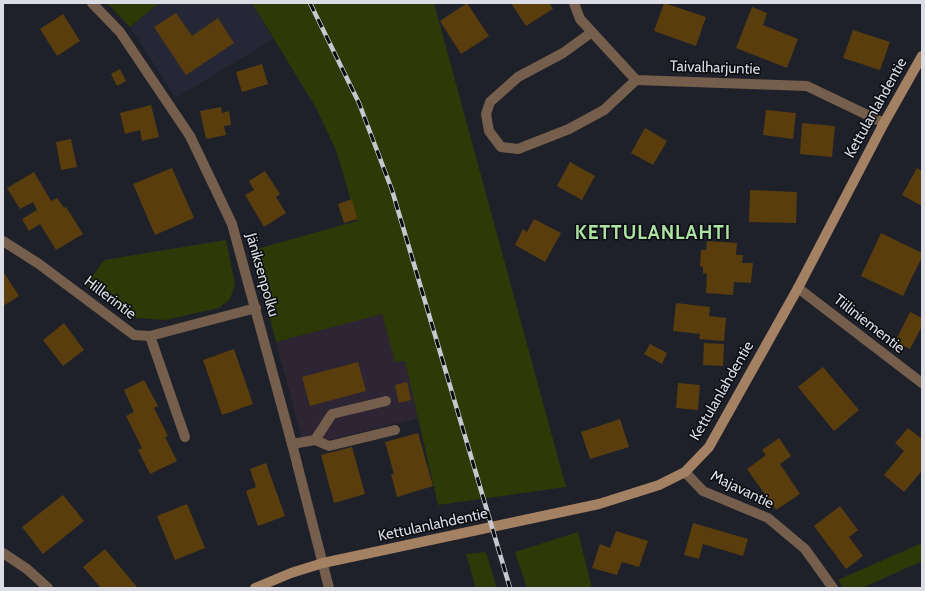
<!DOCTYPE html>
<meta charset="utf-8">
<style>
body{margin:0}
#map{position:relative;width:925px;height:591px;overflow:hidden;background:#1f212a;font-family:Cabin,sans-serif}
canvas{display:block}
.frame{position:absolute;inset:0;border:4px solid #dcdde4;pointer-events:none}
</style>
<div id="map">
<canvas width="925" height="591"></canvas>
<div class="frame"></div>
</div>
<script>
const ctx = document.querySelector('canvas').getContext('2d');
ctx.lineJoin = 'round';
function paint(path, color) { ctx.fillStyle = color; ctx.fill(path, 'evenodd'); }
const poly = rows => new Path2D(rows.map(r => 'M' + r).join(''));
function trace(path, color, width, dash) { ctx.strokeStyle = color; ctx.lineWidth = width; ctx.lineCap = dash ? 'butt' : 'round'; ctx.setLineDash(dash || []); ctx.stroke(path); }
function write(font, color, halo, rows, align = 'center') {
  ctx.font = font + ' Cabin,sans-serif'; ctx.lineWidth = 3; ctx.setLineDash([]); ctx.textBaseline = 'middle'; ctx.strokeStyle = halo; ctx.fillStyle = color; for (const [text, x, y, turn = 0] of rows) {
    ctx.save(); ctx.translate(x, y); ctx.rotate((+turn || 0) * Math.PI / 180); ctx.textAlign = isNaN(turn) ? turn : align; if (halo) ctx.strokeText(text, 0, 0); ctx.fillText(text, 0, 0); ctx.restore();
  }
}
const commercial = poly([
 [382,313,395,362,405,361,418,418,304,446,276,342]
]);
const built = poly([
 [159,3,252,3,273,39,176,98,130,27]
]);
const green = poly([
 [107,3,159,3,130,27],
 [252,3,434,3,566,487,438,505,405,361,395,362,382,314,276,342,253,250,357,221,336,150,316,108],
 [226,240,235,284,230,299,219,308,165,320,137,318,86,285,104,260],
 [578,532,592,588,527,588,515,552],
 [922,543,922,561,862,588,843,588,838,580],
 [486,552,497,588,476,588,466,554]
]);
const building = poly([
 [467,3,489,36,461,54,440,21],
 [511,3,549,3,553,9,526,26],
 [664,3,706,17,696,46,654,31],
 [752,7,767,13,763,25,798,39,787,68,736,48],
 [176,13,192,36,218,18,234,43,186,75,154,27],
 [63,14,80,41,57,56,40,29],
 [853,30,890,42,880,70,843,58],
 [262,64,268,84,242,92,236,72],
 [120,69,126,81,117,86,111,74],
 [151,105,159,137,142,141,140,130,125,134,120,113],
 [221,107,222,113,229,111,231,125,224,126,226,135,206,139,200,111],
 [766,110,796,113,793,139,763,135],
 [802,123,835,126,832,157,800,154],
 [645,128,667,141,653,165,631,153],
 [71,139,77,167,61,170,56,142],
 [570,162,595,176,582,200,557,186],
 [172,168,194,218,155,235,133,184],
 [917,168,922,171,922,206,902,195],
 [265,171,280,194,276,197,286,213,264,227,245,195,254,190,249,181],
 [34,172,51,201,57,198,64,208,66,207,83,234,56,250,40,224,29,231,22,219,37,210,33,202,20,209,7,188],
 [750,190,797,192,796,223,749,222],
 [352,199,357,219,344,223,338,204],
 [534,219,561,233,545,262,515,245,523,229,527,232],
 [881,233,922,253,922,257,903,296,861,276],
 [707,241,737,243,736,255,743,255,742,263,753,263,751,283,734,282,733,295,706,293,707,274,703,273,703,267,700,266,701,250,706,250],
 [3,271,19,296,3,306],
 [676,303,710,307,709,316,726,318,724,341,699,339,700,334,673,331],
 [910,312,922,318,922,326,910,349,895,342],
 [64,323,84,350,63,366,43,340],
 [704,343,724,344,723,366,703,365],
 [650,344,667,353,662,364,644,354],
 [234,349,253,404,222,415,203,360],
 [358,362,366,391,310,406,302,377],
 [823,367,859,410,834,431,798,387],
 [144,380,158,406,154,408,168,436,165,437,177,461,150,474,138,450,142,448,126,416,134,412,124,390],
 [407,382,411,400,399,403,395,385],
 [678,383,700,385,698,410,676,408],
 [620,419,629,447,590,459,581,432],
 [908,428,922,439,922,473,921,472,904,492,884,475,904,451,895,443],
 [418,433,433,486,397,497,391,474,394,474,385,442],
 [779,438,791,456,780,464,800,494,776,510,747,469,766,455,762,450],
 [352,447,365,494,334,503,321,455],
 [266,463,285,516,258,526,246,491,256,487,250,469],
 [63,495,84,521,43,554,22,527],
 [187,504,205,548,175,560,157,516],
 [840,506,858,530,849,537,863,556,846,569,814,526],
 [693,523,748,539,743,556,703,544,699,559,684,555],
 [616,531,648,541,639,567,622,562,617,575,592,568,600,544,610,548],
 [105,549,137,587,136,588,101,588,83,567]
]);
const lane = poly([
 [592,32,563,53,518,77,490,102,486,114,489,131,501,147,518,149,569,129,604,110,636,80],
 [150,336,185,437],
 [315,440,329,446,395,430],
 [292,444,315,440,332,414,386,401]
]);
const street = poly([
 [92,3,120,32,190,136,232,224,292,444,329,588],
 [574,3,580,19,636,80,807,86,884,123],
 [3,241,39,264,134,335,150,336,256,308],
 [798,288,922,383],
 [685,472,703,491,768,518,805,549,833,588],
 [3,553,27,569,48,588]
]);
const secondary = poly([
 [255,588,291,573,323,563,599,504,659,485,685,472,709,447,798,288,884,123,922,56]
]);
const rail = poly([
 [310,3,359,103,392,190,510,588]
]);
const streetNames = [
 ["Taivalharjuntie",715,68,2],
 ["Kettulanlahdentie",876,108,-61],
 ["Jäniksenpolku",262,275,74],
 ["Hillerintie",110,298,37],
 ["Tiiliniementie",869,324,38],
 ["Kettulanlahdentie",722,391,-60],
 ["Majavantie",742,490,26],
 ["Kettulanlahdentie",433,525,-12]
];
const districtNames = [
 ["KETTULANLAHTI",653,233]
];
paint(commercial, '#2e2534');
paint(built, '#252736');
paint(green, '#2d3907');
paint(building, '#593d0d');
trace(lane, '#755f4c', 10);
trace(street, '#755f4c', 10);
trace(secondary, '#a48162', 10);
trace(rail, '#c7c8cf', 4.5);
trace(rail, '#0a0b0f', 3, [9]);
write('15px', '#dcdde4', '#0a0b0f', streetNames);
ctx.letterSpacing = '1px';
write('bold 19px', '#aee2a4', '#0a0b0f', districtNames);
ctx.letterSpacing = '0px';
</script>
